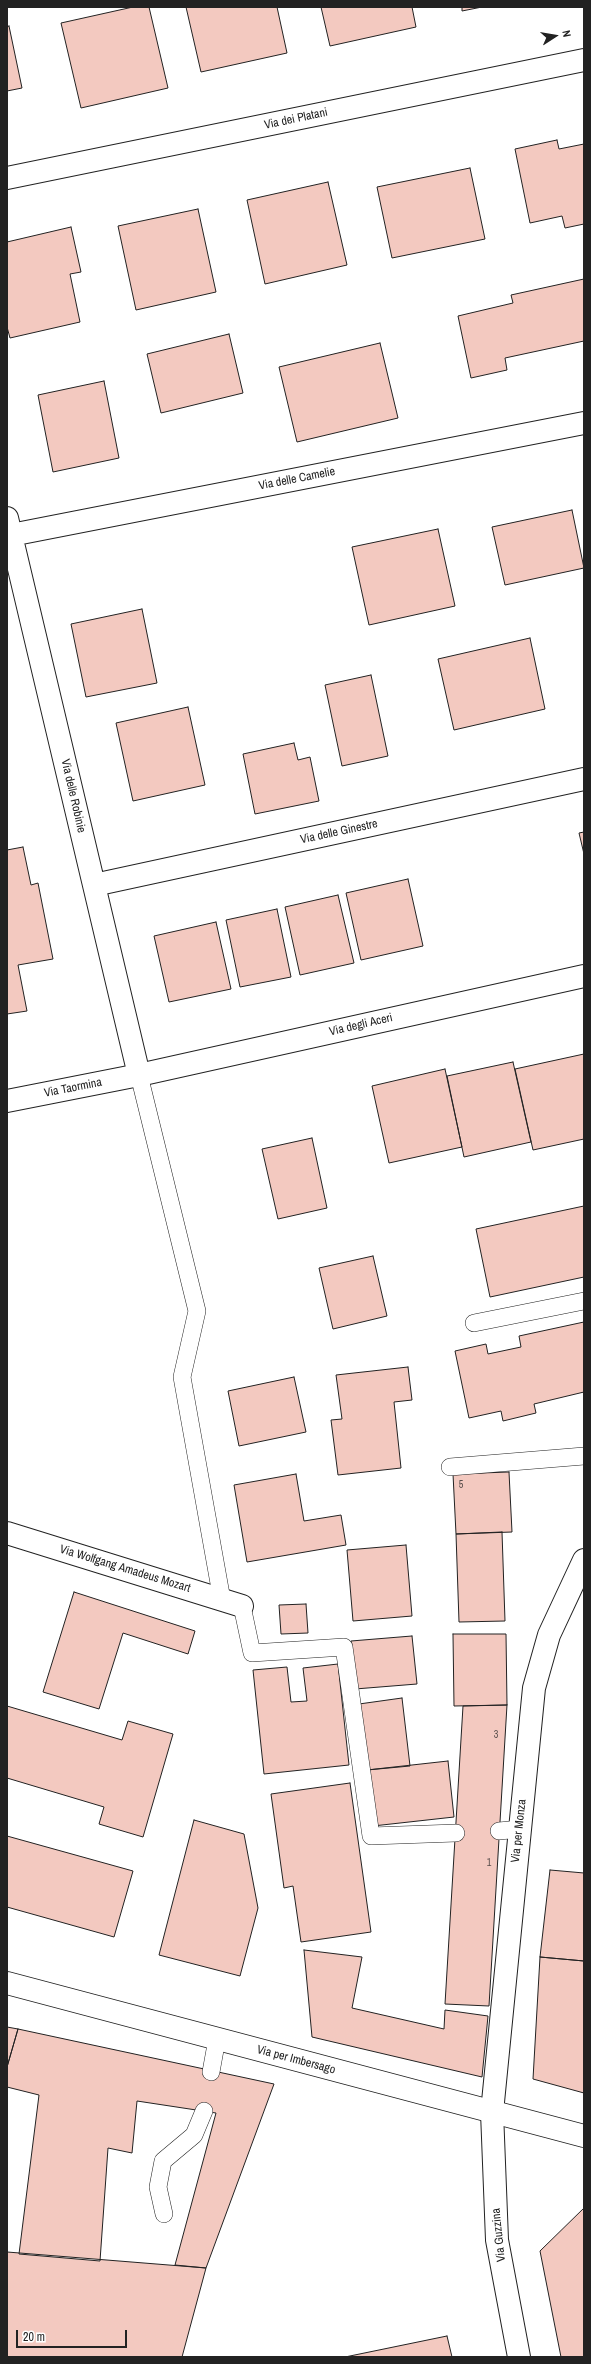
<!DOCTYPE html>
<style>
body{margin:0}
#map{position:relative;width:591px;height:2364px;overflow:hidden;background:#fff;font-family:"Archivo Narrow",sans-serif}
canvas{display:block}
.frame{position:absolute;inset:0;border:8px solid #222;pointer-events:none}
.north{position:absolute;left:535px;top:16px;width:40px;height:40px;-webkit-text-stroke:3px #fff;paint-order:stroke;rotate:78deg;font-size:11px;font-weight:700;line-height:16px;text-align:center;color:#222}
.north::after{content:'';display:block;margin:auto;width:14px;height:18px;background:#222;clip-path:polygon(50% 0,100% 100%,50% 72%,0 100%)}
.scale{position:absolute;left:16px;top:2330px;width:111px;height:18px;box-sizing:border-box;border:2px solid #222;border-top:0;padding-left:5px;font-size:12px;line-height:14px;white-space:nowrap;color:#222;-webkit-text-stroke:3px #fff;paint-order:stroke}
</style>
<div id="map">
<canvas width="591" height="2364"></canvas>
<div class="frame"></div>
<div class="north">N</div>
<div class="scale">20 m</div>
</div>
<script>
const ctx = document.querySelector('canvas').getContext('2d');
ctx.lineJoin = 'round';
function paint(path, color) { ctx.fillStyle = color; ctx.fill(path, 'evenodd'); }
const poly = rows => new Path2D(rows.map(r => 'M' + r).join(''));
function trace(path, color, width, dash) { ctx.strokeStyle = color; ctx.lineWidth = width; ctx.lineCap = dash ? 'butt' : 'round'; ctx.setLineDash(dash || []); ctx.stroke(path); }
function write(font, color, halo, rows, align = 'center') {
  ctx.font = font + ' "Archivo Narrow",sans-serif'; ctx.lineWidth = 3; ctx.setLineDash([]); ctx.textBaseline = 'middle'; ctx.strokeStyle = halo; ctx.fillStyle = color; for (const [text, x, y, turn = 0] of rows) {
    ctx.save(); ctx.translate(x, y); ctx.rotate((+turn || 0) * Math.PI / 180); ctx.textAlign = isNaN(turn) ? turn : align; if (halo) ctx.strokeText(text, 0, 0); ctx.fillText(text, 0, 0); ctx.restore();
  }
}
const building = poly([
 [133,7,149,7,168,88,81,108,61,23,133,7],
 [186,7,277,7,287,53,201,72,186,7],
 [321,7,412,7,416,27,330,46,321,7],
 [462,7,482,7,462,11,462,7],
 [9,26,22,88,7,91,7,27,9,26],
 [557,140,559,149,584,144,584,224,565,228,562,216,530,223,515,149,557,140],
 [470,168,485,239,392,258,377,187,470,168],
 [328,182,347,265,265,284,247,200,328,182],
 [198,209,216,292,136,310,118,226,198,209],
 [71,227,81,272,70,274,80,322,10,338,7,327,7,242,71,227],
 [584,279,584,341,505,358,507,370,471,378,458,316,513,303,511,295,584,279],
 [229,334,243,393,161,413,147,354,229,334],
 [380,343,398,418,297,442,279,367,380,343],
 [104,381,119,458,53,472,38,395,104,381],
 [572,510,584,568,505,585,492,527,572,510],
 [438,529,455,606,369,625,352,547,438,529],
 [142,609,157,683,86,697,71,624,142,609],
 [530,638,545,709,454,730,438,659,530,638],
 [371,675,388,756,342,766,325,685,371,675],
 [188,707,205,785,133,801,116,723,188,707],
 [294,743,298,760,310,757,319,801,255,814,243,754,294,743],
 [584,832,584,854,579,833,584,832],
 [23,847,31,885,38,883,53,959,18,965,27,1011,7,1014,7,850,23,847],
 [408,879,423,946,361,960,346,893,408,879],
 [338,895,354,963,300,975,285,907,338,895],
 [277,909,291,977,240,987,226,920,277,909],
 [216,922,231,989,169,1002,154,936,216,922],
 [584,1054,584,1139,533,1150,515,1069,584,1054],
 [513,1062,531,1142,464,1157,447,1076,513,1062],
 [445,1069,462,1147,389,1163,372,1086,445,1069],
 [312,1138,327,1208,278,1219,262,1149,312,1138],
 [584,1206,584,1277,490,1297,476,1229,584,1206],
 [373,1256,387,1316,333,1329,319,1268,373,1256],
 [584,1322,584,1392,534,1404,536,1413,503,1421,501,1411,469,1418,455,1351,486,1344,488,1354,521,1347,519,1336,584,1322],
 [408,1367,412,1400,394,1402,401,1468,338,1475,331,1420,342,1419,336,1375,408,1367],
 [294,1377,306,1432,239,1446,228,1391,294,1377],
 [509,1472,512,1532,456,1534,453,1474,509,1472],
 [296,1474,304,1521,341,1515,346,1545,247,1562,234,1485,296,1474],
 [502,1532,505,1621,459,1622,456,1534,502,1532],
 [406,1545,412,1616,353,1621,347,1550,406,1545],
 [74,1592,195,1631,188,1654,123,1633,99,1709,43,1692,74,1592],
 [306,1604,308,1633,281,1634,279,1605,306,1604],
 [453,1634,506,1634,507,1705,454,1706,453,1634],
 [412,1636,417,1684,355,1689,351,1641,412,1636],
 [338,1664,349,1765,264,1774,253,1670,287,1667,291,1702,307,1701,303,1668,338,1664],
 [402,1698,410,1766,367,1770,359,1704,402,1698],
 [507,1705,489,2006,445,2004,463,1706,507,1705],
 [7,1706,122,1740,128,1721,173,1734,143,1837,99,1824,104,1807,7,1778,7,1706],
 [448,1761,454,1817,373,1826,367,1770,448,1761],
 [350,1783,371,1932,301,1942,293,1886,284,1888,271,1794,350,1783],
 [194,1820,244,1834,258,1908,240,1976,159,1955,194,1820],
 [7,1836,133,1871,114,1937,7,1907,7,1836],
 [550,1870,584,1873,584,1961,540,1957,550,1870],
 [304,1950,362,1957,352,2008,444,2029,445,2010,488,2016,482,2077,312,2037,304,1950],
 [540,1957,584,1961,584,2093,533,2079,540,1957],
 [7,2027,18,2029,7,2067,7,2027],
 [18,2029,274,2084,206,2268,175,2265,216,2113,137,2101,132,2153,108,2148,100,2261,19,2254,39,2095,7,2087,7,2067,18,2029],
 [584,2208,584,2357,561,2357,540,2251,584,2208],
 [7,2252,206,2268,182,2357,7,2357,7,2252],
 [447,2336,452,2357,345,2357,447,2336]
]);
const service = poly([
 [139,1075,197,1311,182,1377,222,1600],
 [474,1323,584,1301],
 [450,1467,584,1456],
 [242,1606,252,1653,344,1647,371,1836,456,1833],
 [499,1831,520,1829],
 [211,2072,217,2039],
 [164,2214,158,2187,163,2161,194,2135,204,2111]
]);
const minor = poly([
 [7,178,584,60],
 [7,518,139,1075],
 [11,535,584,423],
 [94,885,584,779],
 [7,1101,139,1075,584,976],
 [7,1533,242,1606],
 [519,2357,497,2240,492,2112,534,1688,549,1635,584,1560]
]);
const secondary = poly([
 [7,1983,584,2136]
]);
const numberNames = [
 ["5",461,1485],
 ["3",496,1735],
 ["1",489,1863]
];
const streetNames = [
 ["Via dei Platani",296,119,-12],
 ["Via delle Camelie",297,479,-11],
 ["Via delle Robinie",73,796,77],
 ["Via delle Ginestre",339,832,-12],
 ["Via degli Aceri",361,1025,-13],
 ["Via Taormina",73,1088,-11],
 ["Via Wolfgang Amadeus Mozart",125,1569,17],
 ["Via per Monza",519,1831,-84],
 ["Via per Imbersago",296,2060,15],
 ["Via Guzzina",499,2235,-96]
];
paint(building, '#f3c9c0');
trace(building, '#222', 1);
trace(service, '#222', 18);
trace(minor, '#222', 24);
trace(secondary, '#222', 24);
trace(service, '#fff', 17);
trace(minor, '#fff', 22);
trace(secondary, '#fff', 22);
write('10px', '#564c4a', null, numberNames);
write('12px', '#222', '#fff', streetNames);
</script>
